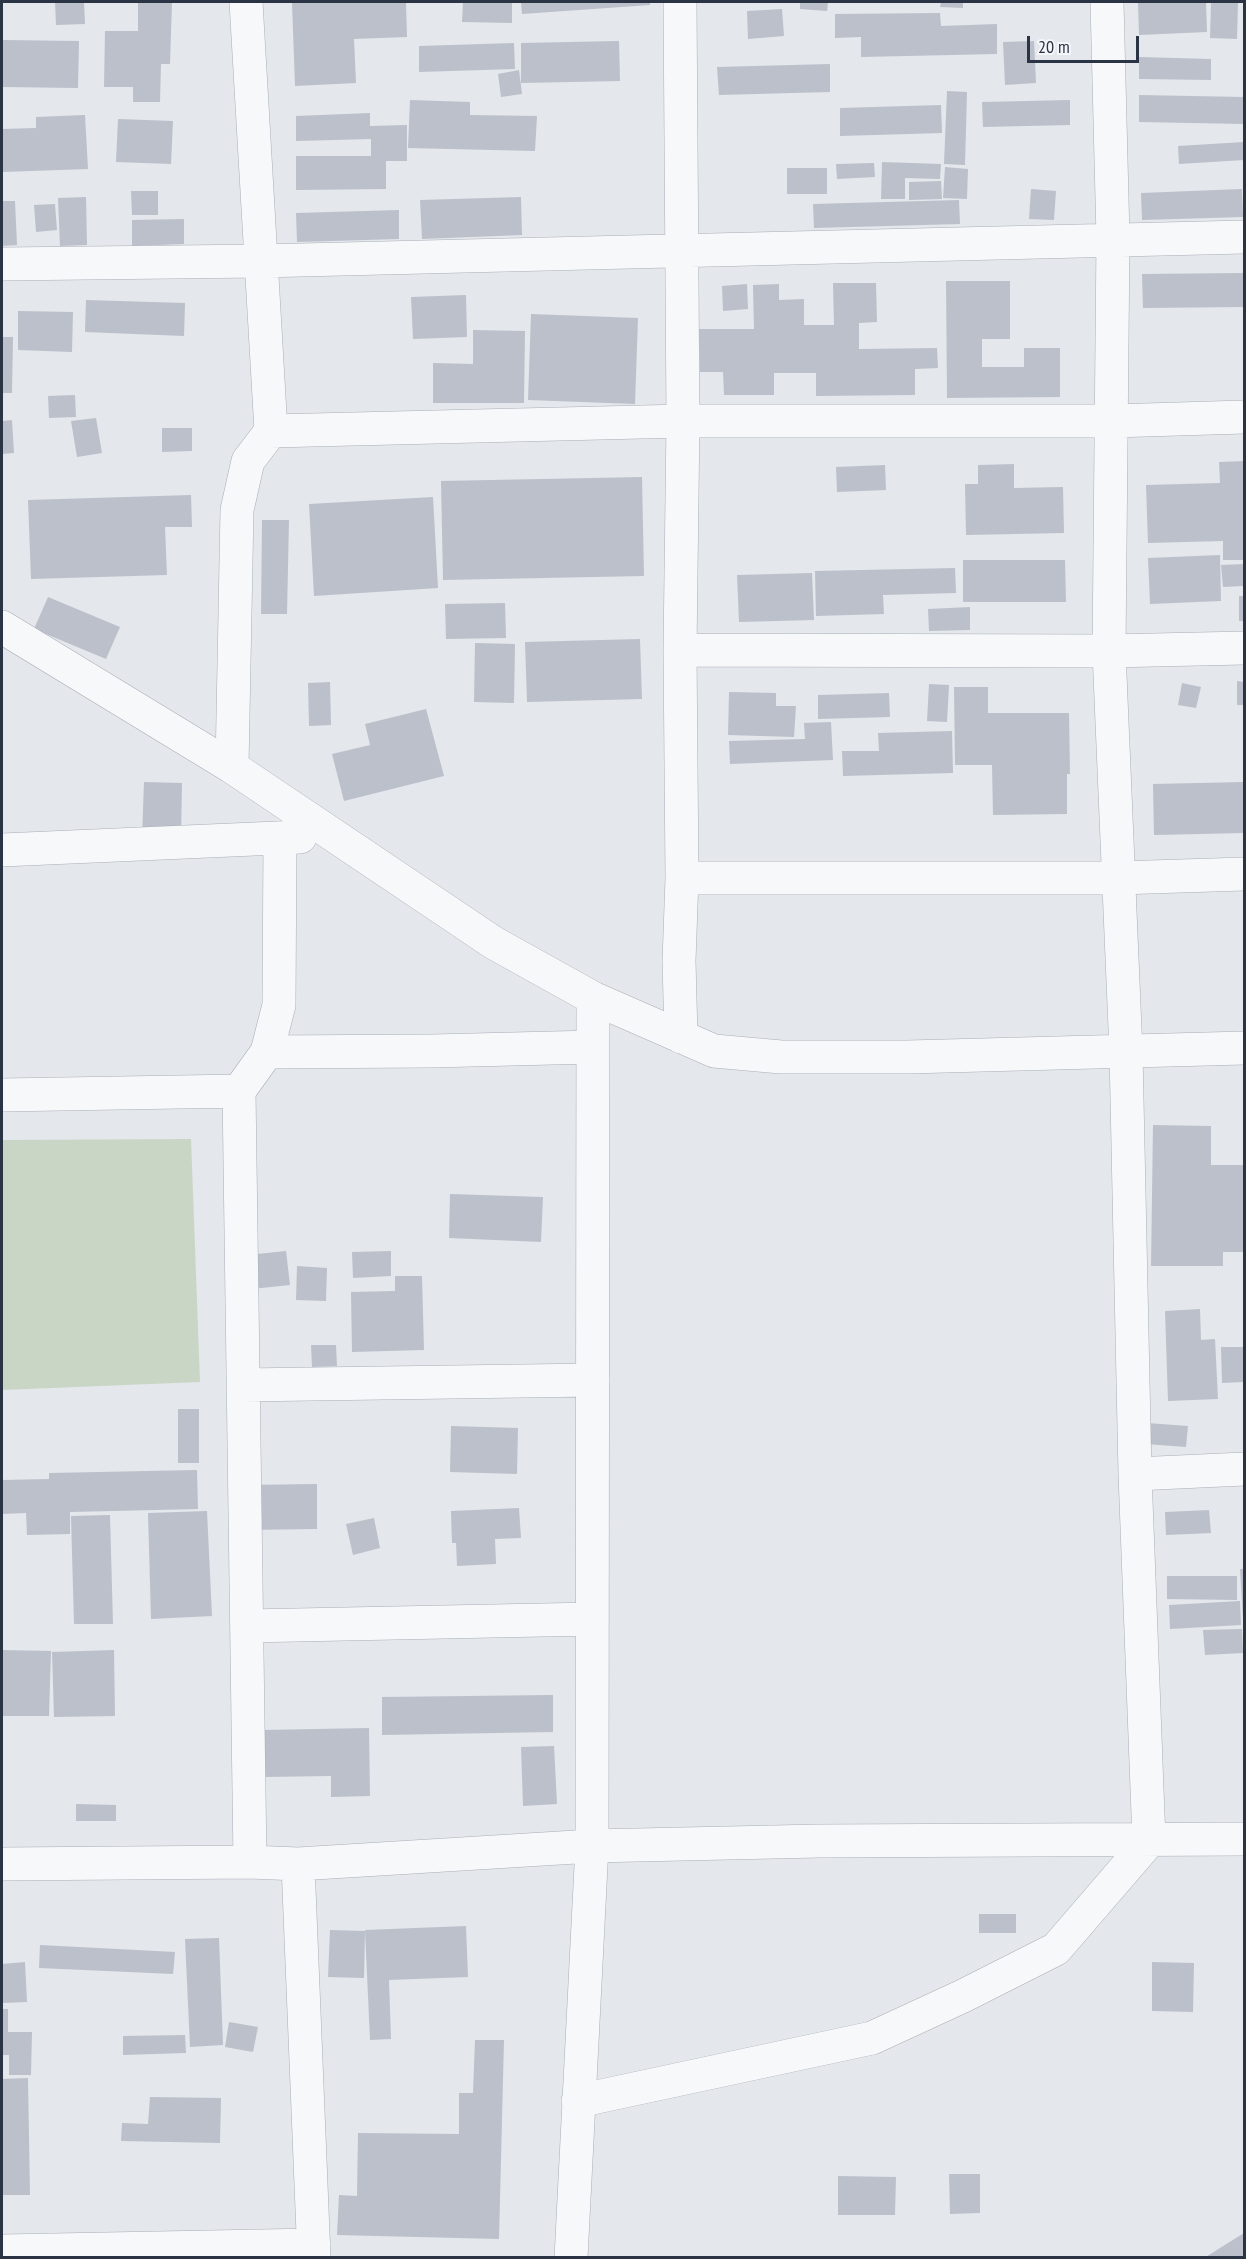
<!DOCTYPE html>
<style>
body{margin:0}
#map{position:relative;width:1246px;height:2259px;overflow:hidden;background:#e4e7ec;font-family:"PT Sans Narrow",sans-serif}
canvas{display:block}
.frame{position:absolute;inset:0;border:3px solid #2b3445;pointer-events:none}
.scale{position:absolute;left:1027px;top:36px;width:112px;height:27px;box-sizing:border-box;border:3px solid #2b3445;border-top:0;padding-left:8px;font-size:18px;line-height:21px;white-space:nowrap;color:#2b3445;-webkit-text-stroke:4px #f4f6f9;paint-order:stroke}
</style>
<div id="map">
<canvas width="1246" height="2259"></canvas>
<div class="frame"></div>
<div class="scale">20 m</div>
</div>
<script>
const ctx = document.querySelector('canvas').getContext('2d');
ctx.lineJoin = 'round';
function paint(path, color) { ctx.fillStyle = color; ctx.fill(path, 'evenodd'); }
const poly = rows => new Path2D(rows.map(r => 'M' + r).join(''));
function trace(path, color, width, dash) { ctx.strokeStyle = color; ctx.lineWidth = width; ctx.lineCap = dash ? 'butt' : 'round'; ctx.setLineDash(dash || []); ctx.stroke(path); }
const green = poly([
 [191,1139,200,1382,2,1390,2,1140]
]);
const building = poly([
 [55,2,84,2,85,24,56,25],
 [138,2,172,2,170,64,161,64,160,102,133,102,133,87,104,87,105,31,138,31],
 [337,2,406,2,407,37,354,39,356,83,295,86,292,3],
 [463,2,512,2,512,23,462,22],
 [521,2,650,2,650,5,522,14],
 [800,2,828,2,827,11,800,9],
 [941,2,963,2,963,8,940,7],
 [1138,2,1206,2,1207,32,1139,35],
 [1211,2,1238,2,1237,39,1210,38],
 [782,9,784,36,748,39,747,11],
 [940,13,941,26,997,24,997,54,861,57,861,37,835,38,835,14],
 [2,40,79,41,78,88,2,87],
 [619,41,620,81,521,83,521,43],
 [1034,41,1036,83,1005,85,1003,42],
 [514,43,515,69,419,72,419,46],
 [1139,57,1211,59,1211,80,1139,79],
 [830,64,830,92,719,95,717,67],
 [519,70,522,94,501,97,498,74],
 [947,91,967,92,965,165,944,164],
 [1139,95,1244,97,1244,124,1139,122],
 [410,100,470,102,470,115,537,116,535,151,408,148],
 [1070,100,1070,125,983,127,982,102],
 [941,105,942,133,840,136,840,108],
 [370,113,370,126,407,125,407,161,386,161,386,189,296,190,296,156,371,156,371,139,296,141,296,116],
 [85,115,88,169,2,172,2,129,36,128,36,117],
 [118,119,173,121,171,164,116,162],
 [1244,142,1244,160,1179,164,1178,146],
 [882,162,941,164,940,179,905,178,905,199,881,199],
 [874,163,875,177,837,179,836,164],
 [945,167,968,169,967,199,943,198],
 [787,168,827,168,827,194,787,194],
 [941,181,942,199,909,200,909,182],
 [1031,189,1056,191,1054,220,1029,219],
 [1242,189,1243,217,1142,220,1141,193],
 [131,191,158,191,158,215,132,215],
 [86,197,87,245,60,246,58,198],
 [521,197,522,235,422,239,420,200],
 [959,200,960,224,814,228,813,204],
 [2,201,15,201,17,245,2,246],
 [55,204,57,230,36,232,34,205],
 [399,210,399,239,297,242,296,213],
 [184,219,184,244,132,246,132,220],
 [1244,273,1244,307,1143,308,1142,274],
 [946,281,1010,281,1010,339,982,339,982,367,1024,367,1024,348,1060,348,1060,397,947,398],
 [833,283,876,283,877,322,859,323,859,349,937,348,938,368,915,369,915,395,816,396,816,373,774,373,774,395,724,395,723,372,700,372,699,329,754,329,753,285,779,284,779,300,804,299,804,325,834,325],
 [747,284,748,309,723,311,722,286],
 [466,295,467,337,413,339,411,297],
 [86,300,185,303,184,336,85,332],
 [18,311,73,312,72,352,18,350],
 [531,314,638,318,635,404,528,400],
 [473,330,525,331,524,403,433,403,433,363,473,364],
 [2,337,13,337,12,393,2,393],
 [75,395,76,417,49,418,48,396],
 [96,418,102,453,77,457,71,421],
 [12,420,14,453,2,454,2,421],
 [162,428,192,428,192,451,162,452],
 [1244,461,1244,560,1223,560,1223,541,1148,543,1146,485,1220,483,1219,462],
 [1014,464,1014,488,1063,487,1064,533,966,535,965,484,978,484,978,465],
 [885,465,886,490,837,492,836,467],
 [642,477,644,576,443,580,441,481],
 [191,495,192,527,165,527,167,575,31,579,28,500],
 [433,497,438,588,314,596,309,504],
 [262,520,289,520,287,614,261,614],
 [1220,555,1221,601,1150,604,1148,558],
 [963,560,1065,560,1066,602,963,602],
 [1244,564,1244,586,1223,587,1221,565],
 [955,568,956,593,883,595,884,614,816,616,815,571],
 [812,573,814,620,739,622,737,575],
 [1239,596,1244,596,1244,621,1239,621],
 [48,597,120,627,106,659,34,629],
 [505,603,506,638,446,639,445,604],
 [970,607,970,630,929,631,928,609],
 [640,639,642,699,527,702,525,642],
 [475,643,515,644,514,703,474,702],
 [1237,681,1244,682,1244,705,1237,705],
 [330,682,331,725,309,726,308,683],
 [1182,683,1201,687,1196,708,1178,705],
 [929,684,949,685,947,722,927,721],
 [954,687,988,687,988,713,1069,713,1070,774,1067,774,1067,814,993,815,992,765,955,765],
 [729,692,776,693,776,706,796,706,794,737,728,735],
 [889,693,890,717,818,719,818,695],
 [426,709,444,776,344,801,332,754,370,745,365,724],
 [831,722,833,760,730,764,729,741,805,739,804,723],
 [952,731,953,773,843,776,842,751,879,751,878,733],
 [144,782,182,783,181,839,142,838],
 [1244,782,1244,833,1154,835,1153,784],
 [1153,1125,1211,1126,1211,1165,1244,1165,1244,1252,1223,1252,1223,1266,1151,1266],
 [450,1194,543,1197,541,1242,449,1238],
 [286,1251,290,1285,242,1290,238,1256],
 [391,1251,391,1276,353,1278,352,1252],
 [297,1266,327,1268,326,1301,296,1300],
 [395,1276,422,1276,424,1350,352,1352,351,1292,395,1291],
 [1200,1309,1201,1340,1215,1339,1218,1399,1168,1401,1165,1311],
 [311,1345,336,1345,337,1366,312,1367],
 [1221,1347,1244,1347,1244,1382,1222,1383],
 [178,1409,199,1409,199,1463,178,1463],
 [1147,1423,1188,1426,1186,1447,1146,1444],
 [451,1426,518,1428,517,1474,450,1472],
 [197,1470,198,1509,70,1512,70,1534,27,1535,26,1513,2,1514,2,1480,49,1479,49,1473],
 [317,1484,317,1529,245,1530,244,1485],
 [519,1508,521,1538,495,1539,496,1564,457,1566,456,1543,452,1543,451,1511],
 [1209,1510,1211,1533,1166,1535,1165,1512],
 [207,1511,212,1616,151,1619,148,1513],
 [110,1515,113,1624,74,1624,71,1516],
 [374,1518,380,1548,353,1555,346,1524],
 [1240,1569,1244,1569,1244,1620,1243,1620],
 [1167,1576,1237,1576,1237,1600,1167,1599],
 [1240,1601,1241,1625,1170,1629,1169,1605],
 [1242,1629,1243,1653,1205,1655,1203,1630],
 [2,1650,51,1651,49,1716,2,1716],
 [114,1650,115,1716,54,1717,52,1652],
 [553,1695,553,1732,382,1735,382,1697],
 [369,1728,370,1796,331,1797,331,1776,264,1777,263,1730],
 [554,1746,557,1804,523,1806,521,1747],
 [76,1804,116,1805,116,1821,76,1821],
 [979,1914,1016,1914,1016,1933,979,1933],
 [466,1926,468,1977,389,1980,391,2039,370,2040,365,1930],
 [330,1930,365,1931,364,1978,328,1977],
 [219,1938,223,2045,190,2047,185,1939],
 [40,1945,175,1952,173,1974,39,1968],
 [25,1962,27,2002,2,2003,2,1964],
 [1152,1962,1194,1963,1193,2012,1152,2011],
 [2,2009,8,2009,8,2032,32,2032,31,2075,9,2075,9,2055,2,2055],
 [229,2022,258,2027,253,2052,225,2047],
 [185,2035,186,2053,123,2055,123,2036],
 [475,2040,504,2040,499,2239,337,2235,339,2195,357,2196,358,2133,459,2134,459,2093,473,2093],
 [28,2078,30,2195,2,2195,2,2079],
 [150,2097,221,2098,220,2143,121,2141,122,2123,148,2124],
 [949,2174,980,2174,980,2213,950,2214],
 [838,2176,896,2177,895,2215,838,2215],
 [1244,2233,1244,2258,1204,2258]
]);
const minor = poly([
 [680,2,683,421,680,650,682,878,679,961,681,1037],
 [2,264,260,261,1244,237],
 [271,431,683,421,1112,421,1244,417],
 [2,627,232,767,494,943,593,998,714,1051,781,1057,908,1057,1244,1048],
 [680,650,1109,651,1244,648],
 [232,767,237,510,248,461,271,431,246,2],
 [2,850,300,837],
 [682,878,1118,878,1244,874],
 [267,1052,432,1051,593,1047],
 [2,1095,239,1091],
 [243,1385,593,1380],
 [1135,1474,1244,1469],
 [247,1626,592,1619],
 [250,1862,239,1091,267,1052,279,1005,280,838],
 [2,1864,250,1862,298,1864,592,1846,819,1841,1244,1839],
 [298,1864,314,2258],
 [578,2101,872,2038,963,1996,1056,1949,1149,1841,1135,1474,1126,1052,1109,651,1113,238,1107,2],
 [2,2251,314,2245],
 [571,2258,592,1846,593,998]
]);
paint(green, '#c9d6c5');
paint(building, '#bbc0ca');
trace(minor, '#a9aeb7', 34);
trace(minor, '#f7f8fa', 33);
</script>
